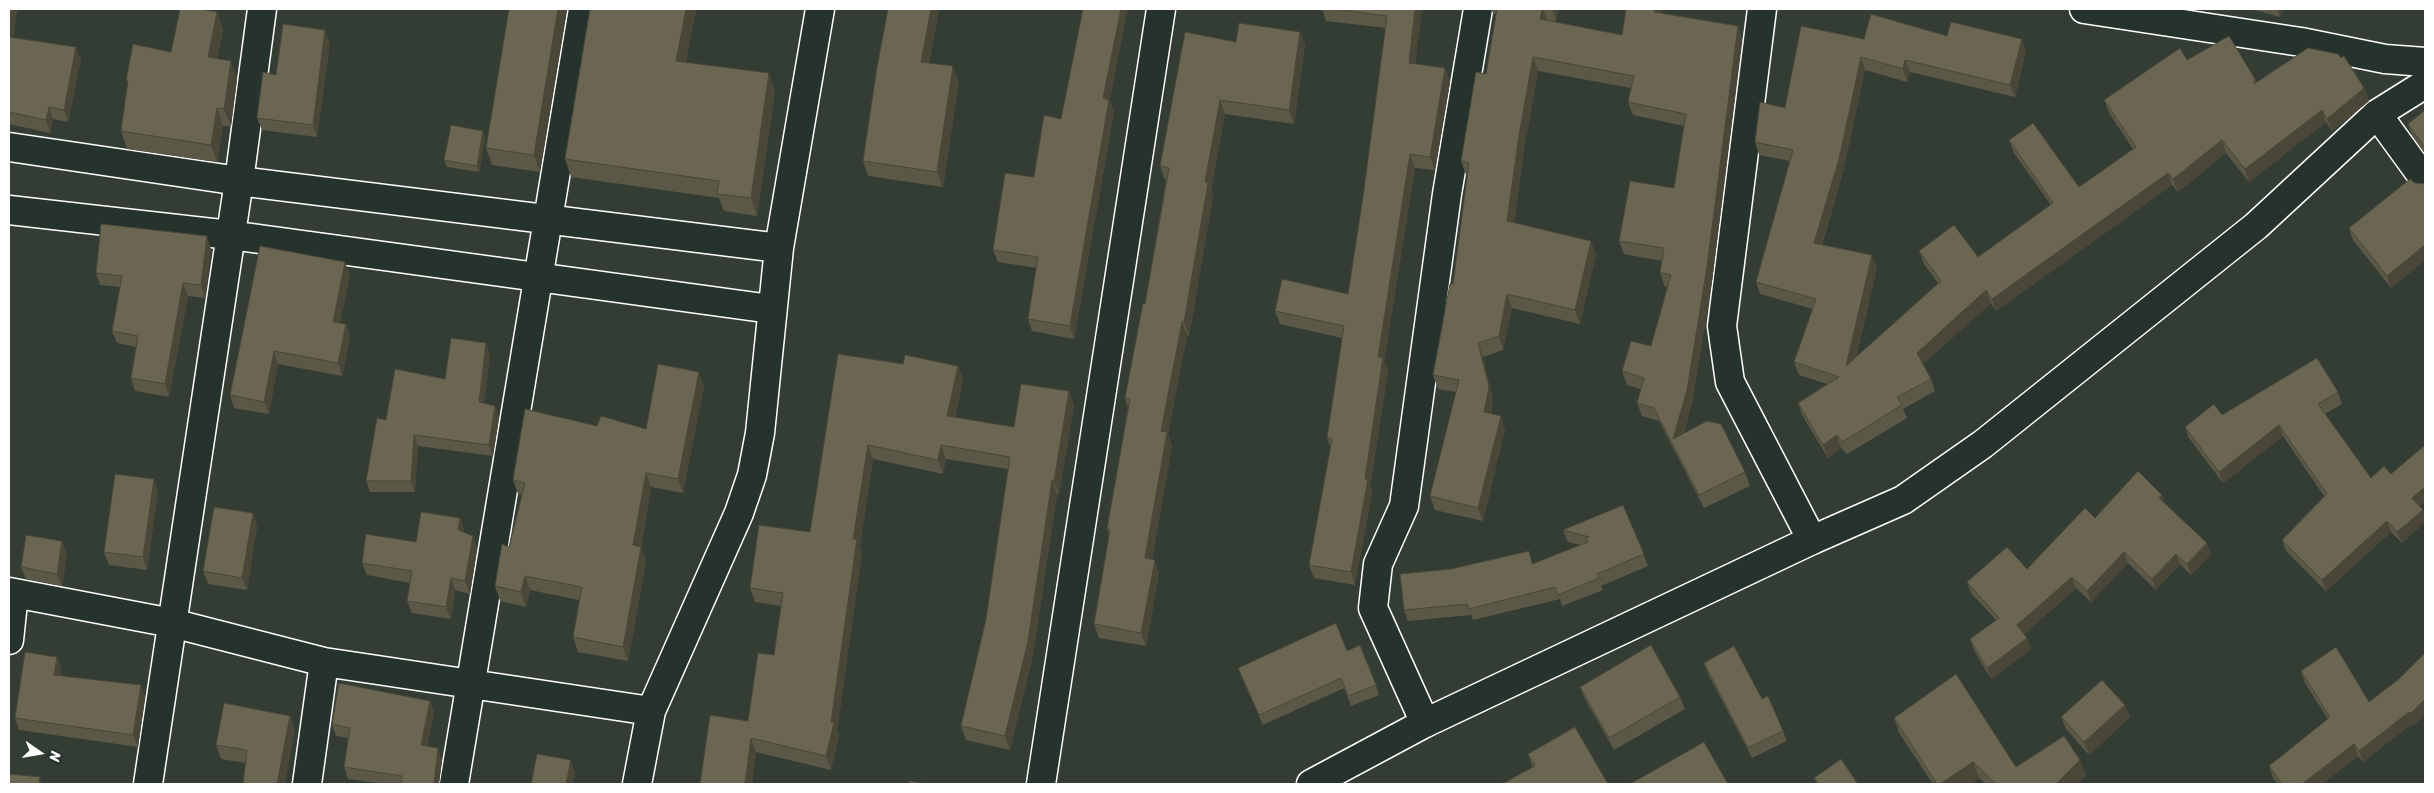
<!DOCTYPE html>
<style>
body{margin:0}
#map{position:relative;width:2434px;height:793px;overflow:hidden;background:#343d34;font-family:Sriracha,sans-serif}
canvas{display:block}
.frame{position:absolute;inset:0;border:10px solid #fff;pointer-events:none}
.north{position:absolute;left:15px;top:728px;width:50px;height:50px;-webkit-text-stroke:4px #26332d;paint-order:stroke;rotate:103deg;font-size:14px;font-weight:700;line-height:20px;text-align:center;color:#fff}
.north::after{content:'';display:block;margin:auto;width:18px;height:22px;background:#fff;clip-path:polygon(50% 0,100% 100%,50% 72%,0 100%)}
</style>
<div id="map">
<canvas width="2434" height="793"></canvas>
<div class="frame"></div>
<div class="north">N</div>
</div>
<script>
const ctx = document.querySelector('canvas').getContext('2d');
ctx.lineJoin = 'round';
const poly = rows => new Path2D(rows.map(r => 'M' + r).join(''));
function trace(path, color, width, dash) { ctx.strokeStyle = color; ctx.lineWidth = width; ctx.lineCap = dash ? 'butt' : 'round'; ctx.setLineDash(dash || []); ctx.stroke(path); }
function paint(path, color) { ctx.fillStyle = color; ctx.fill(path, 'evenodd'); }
const street = poly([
 [1762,9,1722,326,1730,382,1812,540],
 [2084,9,2301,42,2385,59,2425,62],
 [2377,114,2425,180],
 [9,147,239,181,779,248],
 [9,210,230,235,771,309],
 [9,592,172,623,324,662,651,711],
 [9,640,14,593],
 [1425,723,1373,608,1378,564,1404,506,1447,194,1478,9],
 [148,784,239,181,262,9],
 [307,784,324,662],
 [454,784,583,9],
 [637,784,651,711,739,513,752,475,760,433,779,248,820,9],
 [1041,784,1161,9]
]);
const secondary = poly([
 [1311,784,1425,723,1812,540,1903,500,1983,444,2256,226,2377,114,2425,84]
]);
const wall = poly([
 [9,9,17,9,13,38,81,60,68,122,53,119,50,133,9,124],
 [509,9,540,172,492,165,486,148],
 [696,9,686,62,775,91,757,216,724,211,719,198,571,177,565,159],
 [888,9,939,9,929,63,959,81,943,187,868,176,863,161],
 [1322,9,1422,9,1415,64,1445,68,1450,82,1435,170,1415,168,1384,361,1388,371,1370,487,1372,493,1355,585,1314,578,1309,565,1331,449,1327,438,1342,338,1280,324,1275,311,1348,294,1363,197,1386,28,1326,21],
 [1491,9,1558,9,1556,21,1547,21,1622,35,1626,9,1662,9,1661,13,1738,26,1742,39,1712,281,1692,403,1684,433,1745,472,1750,486,1704,508,1659,421,1642,416,1637,403,1641,389,1627,385,1622,371,1651,346,1667,287,1665,287,1660,273,1662,261,1624,254,1619,241,1674,188,1684,126,1633,115,1628,102,1631,88,1538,71,1524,149,1514,223,1596,254,1580,324,1512,308,1503,350,1483,357,1493,400,1491,414,1505,429,1483,521,1435,510,1430,496,1456,392,1438,389,1433,375,1453,284,1468,175,1466,175,1461,161,1486,74,1496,14,1493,13],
 [2251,9,2283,9,2280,17],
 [217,12,223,30,217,59,237,79,231,126,223,126,217,162,127,149,121,131,128,83,126,80,171,52],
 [1300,32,1305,45,1294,124,1225,114,1211,190,1213,196,1189,336,1187,335,1168,434,1172,446,1152,559,1159,573,1146,646,1099,638,1094,624,1109,535,1107,529,1128,408,1125,398,1145,304,1166,180,1165,180,1160,166,1236,42],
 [1947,36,2026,51,2015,97,1910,72,1907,82,1865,70,1843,172,1822,245,1877,268,1856,358,1938,283,1924,264,1919,251,1978,257,2051,205,2014,153,2009,140,2079,187,2133,149,2109,113,2104,100,2187,60,2255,79,2256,82,2341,58,2364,88,2369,101,2332,131,2326,122,2249,182,2226,153,2178,192,2172,185,1996,311,1991,303,1923,364,1931,379,1935,391,1903,409,1907,418,1847,454,1841,448,1828,458,1802,415,1798,403,1827,384,1799,375,1794,362,1813,309,1760,294,1756,282,1790,161,1759,155,1755,142,1785,108,1864,39],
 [330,43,317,137,262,130,257,118,276,75],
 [1110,100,1114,112,1074,339,1032,331,1028,319,1036,268,998,262,993,250,1034,177,1061,119],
 [2425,110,2425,154,2412,135,2408,124],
 [485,137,479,172,447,167,444,160],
 [2415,183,2423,184,2425,183,2425,260,2391,288,2353,240,2349,228],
 [211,249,205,298,188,296,169,397,135,391,131,378,136,347,117,343,112,331,120,287,100,285,96,273],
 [350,275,340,323,346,324,350,337,342,376,278,364,269,414,234,408,230,395],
 [490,354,484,403,499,417,493,456,418,446,415,492,370,492,366,481,445,379],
 [903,364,958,366,963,380,955,418,1014,427,1074,405,1059,494,1057,494,1033,655,1010,750,966,740,961,726,986,619,1008,469,946,459,943,474,873,459,860,546,862,553,837,730,839,736,831,770,756,752,752,784,700,784,748,721,774,655,781,606,755,602,750,588,810,532],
 [704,386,683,493,651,487,641,546,646,561,628,661,578,652,573,637,579,600,530,590,526,607,500,601,495,586,509,547,522,495,518,494,513,480,646,429],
 [2338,392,2342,404,2325,414,2371,478,2420,506,2423,510,2425,517,2425,522,2402,543,2391,532,2326,591,2286,551,2282,540,2324,496,2283,436,2223,483,2189,438,2185,427],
 [158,491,147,570,109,565,104,552],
 [2162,495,2165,503,2211,554,2191,575,2180,564,2156,590,2128,563,2091,602,2076,588,2024,634,2027,638,2031,649,1991,679,1974,650,1970,639,1996,620,1971,593,1967,582,2027,569,2095,518],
 [1623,505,1648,566,1601,586,1603,590,1562,606,1560,599,1473,620,1471,615,1408,621,1404,610,1534,564,1580,545,1568,542,1563,530],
 [253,513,257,526,247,590,208,584,203,571],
 [460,518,464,530,464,533,477,548,470,594,455,590,451,619,412,613,407,601,410,583,367,575,362,563,416,542],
 [67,553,62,586,26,579,21,567],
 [1347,651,1376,685,1379,695,1351,706,1344,688,1263,725,1242,678,1238,668],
 [2425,653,2425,714,2414,725,2413,723,2363,762,2358,756,2322,784,2278,784,2273,778,2269,766,2328,719,2305,683,2301,671,2369,702,2399,679],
 [57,657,61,669,60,676,145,697,138,747,19,730,15,718],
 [1704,663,1762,699,1783,731,1787,741,1752,758,1708,674],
 [1580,687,1680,697,1685,709,1614,750,1585,699],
 [430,701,434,712,427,747,442,760,439,784,386,784,348,779,344,767,348,738,336,736,332,724],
 [2125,705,2130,717,2089,755,2066,729,2061,717],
 [290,716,295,730,245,763,221,759,216,745],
 [1894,718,2016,767,2080,760,2086,775,2077,784,1986,784,1979,778,1969,784,1933,784,1899,733],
 [1528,754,1608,784,1532,767]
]);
const shadedWall = poly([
 [11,9,17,9,11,49,9,43,9,22],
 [558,9,567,9,540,172,534,155],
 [686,9,696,9,683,78,676,61],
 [931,9,939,9,926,76,921,62],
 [1121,9,1128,9,1110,100,1114,112,1074,339,1070,326,1103,98],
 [1415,9,1422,9,1414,76,1409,63],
 [1542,9,1543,9,1547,20,1545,33,1540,19],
 [1552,9,1558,9,1556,21],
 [1655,9,1662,9,1659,25,1654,12],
 [2277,9,2283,9,2280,17],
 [217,12,223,30,214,74,208,57],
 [1738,26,1742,39,1712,281,1692,403,1678,452,1673,439],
 [325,30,330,43,317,137,313,125],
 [1300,32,1305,45,1294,124,1289,110],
 [2022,39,2026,51,2015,97,2010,85],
 [76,47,81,60,68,122,64,110],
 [1533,57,1538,71,1524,149,1512,235,1507,221,1519,135],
 [1861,57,1865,70,1843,172,1818,256,1814,243],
 [1905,60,1910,72,1907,82,1903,69],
 [231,61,237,79,231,126,224,109],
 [953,66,959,81,943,187,937,172],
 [1445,68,1450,82,1435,170,1430,157],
 [769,73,775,91,757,216,751,198],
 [2364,88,2369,101,2332,131,2327,119],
 [1220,100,1225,114,1211,190,1213,196,1189,336,1184,322,1205,182],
 [49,107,53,119,50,133,46,120],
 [217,108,223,126,217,162,211,145],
 [2322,110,2326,122,2249,182,2245,169],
 [483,131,485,137,479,172,477,166],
 [2222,140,2226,153,2178,192,2173,179],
 [1410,154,1415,168,1384,361,1388,371,1370,487,1372,493,1355,585,1351,572,1378,357],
 [2168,173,2172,185,1996,311,1992,299],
 [207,236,211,249,205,298,201,285],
 [1591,241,1596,254,1580,324,1575,310],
 [2425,245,2425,260,2391,288,2387,276],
 [1872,255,1877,268,1851,379,1846,366],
 [345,262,350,275,337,335,333,322],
 [183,283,188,296,169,397,165,384],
 [1986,290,1991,303,1922,365,1917,353],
 [1507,294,1512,308,1503,350,1499,336],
 [1182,322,1187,335,1168,434,1172,446,1150,572,1145,558,1161,431],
 [346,324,350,337,342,376,338,363],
 [486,343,490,354,483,413,479,402],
 [1478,343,1483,357,1493,400,1489,425,1484,412],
 [274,351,278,364,269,414,264,402],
 [958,366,963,380,952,430,947,416],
 [699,372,704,386,683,493,678,479],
 [1069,391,1074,405,1059,494,1054,481],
 [495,406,499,417,493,456,489,445],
 [1501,416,1505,429,1483,521,1478,508],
 [2279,425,2283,436,2223,483,2219,472],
 [414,435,418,446,415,492,411,481],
 [1837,435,1841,448,1828,458,1823,445],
 [868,445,873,459,860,546,862,553,837,730,839,736,831,770,826,756,853,539],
 [941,445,946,459,943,474,938,460],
 [646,473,651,487,638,559,633,545],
 [154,479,158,491,147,570,143,557],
 [1052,480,1057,494,1033,655,1010,750,1005,736],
 [2425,487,2425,502,2416,509,2412,498],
 [2162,495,2166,506,2159,498],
 [2423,510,2425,517,2425,522,2402,543,2397,532],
 [253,513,257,526,247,590,242,578],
 [460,518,464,530,462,543,458,530],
 [2387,521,2391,532,2326,591,2322,580],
 [473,536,477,548,470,594,465,581],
 [62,541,67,553,62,586,57,574],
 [2207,543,2211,554,2191,575,2187,564],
 [641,547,646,561,628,661,623,647],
 [2124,552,2128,563,2091,602,2087,591],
 [2176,554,2180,564,2156,590,2152,579],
 [1155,560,1159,573,1146,646,1141,633],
 [525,576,530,590,526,607,521,592],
 [2072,577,2076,588,2021,636,2017,625],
 [451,578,455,590,451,619,446,607],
 [2027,638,2031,649,1991,679,1987,668],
 [57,657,61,669,58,687,54,675],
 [141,685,145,697,138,747,133,735],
 [2425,699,2425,714,2414,725,2410,714],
 [430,701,434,712,425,757,421,745],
 [2125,705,2130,717,2089,755,2084,742],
 [2409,712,2413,723,2363,762,2359,751],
 [290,716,295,730,285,784,277,784],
 [751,738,756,752,752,784,745,784],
 [2354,744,2358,756,2322,784,2302,784],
 [438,748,442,760,439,784,434,784],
 [571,760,575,773,573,784,566,784],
 [2080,760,2086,775,2077,784,2056,784],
 [1973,762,1979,778,1969,784,1940,784],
 [40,777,43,784,39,784]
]);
const building = poly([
 [9,9,11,9,9,22,9,9],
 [180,9,199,9,217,12,208,57,231,61,224,109,217,108,211,145,121,131,128,80,126,80,133,44,171,52,180,9],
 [509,9,558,9,534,155,486,148,509,9],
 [590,9,686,9,676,61,769,73,751,198,717,194,719,181,565,159,590,9],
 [888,9,931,9,921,62,953,66,937,172,863,161,877,67,888,9],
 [1083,9,1121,9,1103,98,1109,100,1070,326,1028,319,1038,257,993,250,1005,173,1034,177,1044,115,1061,119,1083,9],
 [1334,9,1415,9,1409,63,1445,68,1430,157,1410,154,1378,357,1383,357,1365,479,1368,479,1351,572,1309,565,1332,439,1327,438,1344,326,1275,311,1282,279,1348,294,1363,197,1387,16,1334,9],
 [1497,9,1542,9,1540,19,1622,35,1626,9,1655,9,1654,12,1738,26,1707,267,1687,390,1673,439,1707,421,1721,424,1745,472,1699,495,1654,408,1637,403,1644,378,1622,371,1631,341,1651,346,1671,275,1660,273,1664,248,1619,241,1630,181,1674,188,1686,114,1628,102,1634,76,1533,57,1519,135,1507,221,1591,241,1575,310,1507,294,1499,336,1478,343,1489,387,1484,412,1501,416,1478,508,1430,496,1459,380,1433,375,1450,284,1453,284,1469,163,1461,161,1476,72,1486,74,1497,9],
 [1871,14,1947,36,1951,22,2022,39,2010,85,1905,60,1903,69,1861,57,1839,159,1814,243,1872,255,1846,366,1941,281,1919,251,1954,225,1978,257,2053,203,2009,140,2033,123,2079,187,2136,147,2104,100,2180,48,2187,60,2229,36,2255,79,2254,84,2308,48,2338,54,2341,58,2344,56,2364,88,2327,119,2322,110,2245,169,2222,140,2173,179,2168,173,1992,299,1986,290,1917,353,1931,379,1897,397,1902,405,1842,442,1837,435,1823,445,1798,403,1839,377,1794,362,1816,299,1756,282,1793,150,1755,142,1760,102,1785,108,1801,26,1864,39,1871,14],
 [1239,23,1300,32,1289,110,1220,100,1205,182,1208,183,1184,322,1182,322,1161,431,1167,432,1145,558,1155,560,1141,633,1094,624,1110,530,1107,529,1130,399,1125,398,1143,303,1145,304,1169,168,1160,166,1185,32,1236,42,1239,23],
 [283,24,325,30,313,125,257,118,263,72,276,75,283,24],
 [9,37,76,47,64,110,49,107,46,120,9,112,9,37],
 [2425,110,2425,148,2408,124,2425,110],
 [451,125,483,131,477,166,444,160,451,125],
 [2410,179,2415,183,2423,184,2425,183,2425,245,2387,276,2349,228,2410,179],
 [101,224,207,236,201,285,183,283,165,384,131,378,138,336,112,331,122,276,96,273,101,224],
 [260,246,345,262,333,322,346,324,338,363,274,351,264,402,230,395,260,246],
 [451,338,486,343,479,402,495,406,489,445,414,435,411,481,366,481,377,418,386,420,395,369,445,379,451,338],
 [838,354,903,364,905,355,958,366,947,416,1014,427,1021,384,1069,391,1054,481,1052,480,1028,641,1005,736,961,726,986,619,1010,457,941,445,938,460,868,445,853,539,857,539,831,722,834,723,826,756,751,738,745,784,700,784,710,715,748,721,758,653,774,655,783,593,750,588,759,525,810,532,838,354],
 [2317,358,2338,392,2318,404,2371,478,2384,466,2391,474,2425,445,2425,487,2412,498,2423,510,2397,532,2387,521,2322,580,2282,540,2327,494,2279,425,2219,472,2185,427,2214,404,2222,415,2317,358],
 [658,364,699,372,678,479,646,473,633,545,641,547,623,647,573,637,582,587,525,576,521,592,495,586,502,544,509,547,525,483,513,480,525,409,597,426,601,416,646,429,658,364],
 [2138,471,2162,495,2159,498,2207,543,2187,564,2176,554,2152,579,2124,552,2087,591,2072,577,2017,625,2027,638,1987,668,1970,639,1999,618,1967,582,2007,547,2027,569,2085,508,2095,518,2138,471],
 [115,474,154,479,143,557,104,552,115,474],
 [1623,505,1644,554,1597,574,1599,578,1558,595,1555,587,1469,609,1467,604,1404,610,1400,574,1451,569,1529,551,1532,564,1588,542,1586,537,1589,537,1563,530,1623,505],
 [214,507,253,513,242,578,203,571,214,507],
 [421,512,460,518,458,530,473,536,465,581,451,578,446,607,407,601,412,571,362,563,366,534,416,542,421,512],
 [26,535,62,541,57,574,21,567,26,535],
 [1336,623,1347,651,1360,645,1376,685,1348,696,1341,678,1259,715,1238,668,1336,623],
 [1651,645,1680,697,1609,738,1580,687,1651,645],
 [1734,646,1762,699,1768,696,1783,731,1748,748,1704,663,1734,646],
 [2336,647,2369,702,2399,679,2425,653,2425,699,2410,714,2409,712,2359,751,2354,744,2302,784,2282,784,2269,766,2330,717,2301,671,2336,647],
 [25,652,57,657,54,675,141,685,133,735,15,718,25,652],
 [1956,674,2016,767,2064,736,2080,760,2056,784,1996,784,1973,762,1940,784,1937,784,1894,718,1956,674],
 [2102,680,2125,705,2084,742,2061,717,2102,680],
 [339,683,430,701,421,745,438,748,434,784,401,784,402,776,344,767,350,728,332,724,339,683],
 [224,703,290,716,277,784,243,784,247,750,216,745,224,703],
 [1575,727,1608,784,1502,784,1535,766,1528,754,1575,727],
 [1704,742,1728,784,1630,784,1704,742],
 [537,754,571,760,566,784,531,784,537,754],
 [1841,759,1858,784,1818,784,1814,778,1841,759],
 [9,774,40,777,39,784,9,784,9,774],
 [909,781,925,784,909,784,909,781]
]);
trace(street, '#fff', 31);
trace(secondary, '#fff', 31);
trace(street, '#26332d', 28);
trace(secondary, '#26332d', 28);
paint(wall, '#5b5847');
paint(shadedWall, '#4a4739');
paint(building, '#6a6652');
trace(building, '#4a4739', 1);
</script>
